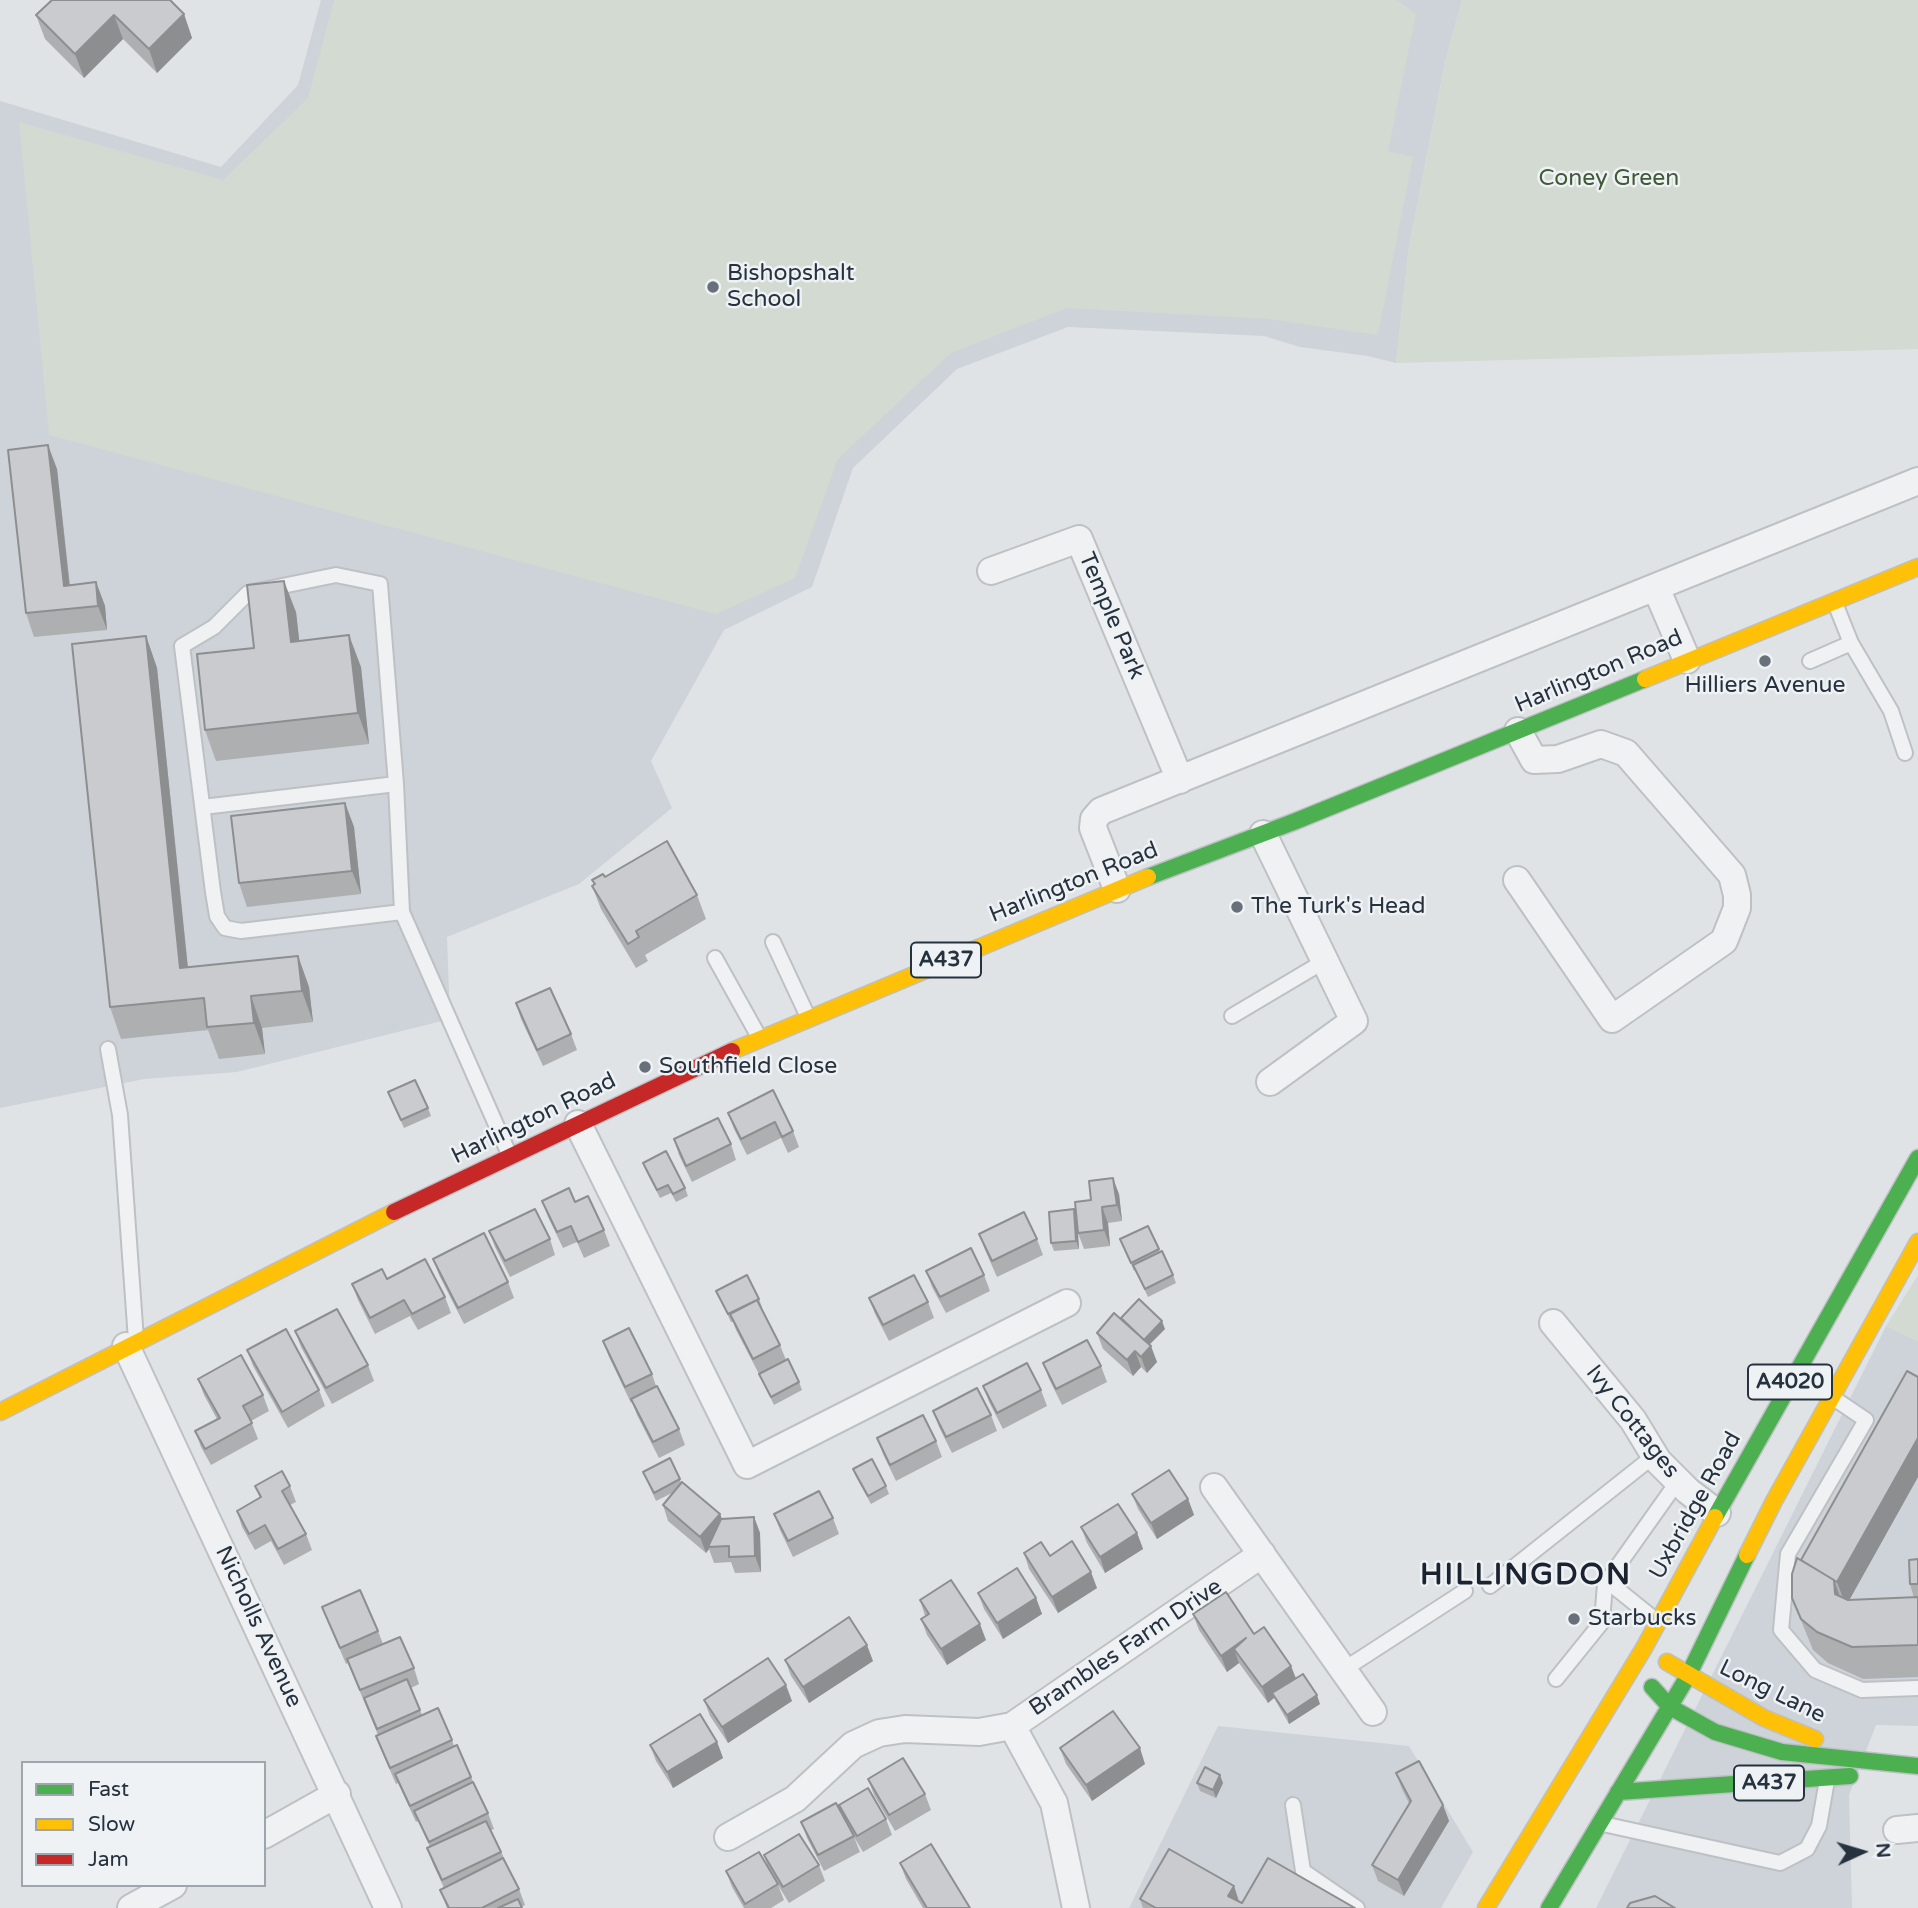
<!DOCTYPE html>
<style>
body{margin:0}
#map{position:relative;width:1918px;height:1908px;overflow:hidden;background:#e0e3e6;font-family:"Varela Round",sans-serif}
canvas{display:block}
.legend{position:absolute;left:21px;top:1761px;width:245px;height:126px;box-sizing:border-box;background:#eef2f5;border:2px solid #9ea5ac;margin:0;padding:9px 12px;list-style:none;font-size:21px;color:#27323f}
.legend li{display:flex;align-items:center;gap:14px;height:35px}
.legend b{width:35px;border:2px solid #9ea5ac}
.north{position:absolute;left:1827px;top:1817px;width:70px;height:70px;-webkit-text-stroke:5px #eef2f5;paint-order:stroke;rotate:86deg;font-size:19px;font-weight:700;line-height:28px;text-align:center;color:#27323f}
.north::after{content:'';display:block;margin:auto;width:24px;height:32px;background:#27323f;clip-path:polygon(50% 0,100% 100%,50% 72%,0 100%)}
</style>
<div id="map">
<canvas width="1918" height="1908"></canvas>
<ul class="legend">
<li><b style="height:9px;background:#4caf50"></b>Fast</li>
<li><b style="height:9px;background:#ffc107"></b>Slow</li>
<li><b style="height:9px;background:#c62828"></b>Jam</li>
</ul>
<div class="north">N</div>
</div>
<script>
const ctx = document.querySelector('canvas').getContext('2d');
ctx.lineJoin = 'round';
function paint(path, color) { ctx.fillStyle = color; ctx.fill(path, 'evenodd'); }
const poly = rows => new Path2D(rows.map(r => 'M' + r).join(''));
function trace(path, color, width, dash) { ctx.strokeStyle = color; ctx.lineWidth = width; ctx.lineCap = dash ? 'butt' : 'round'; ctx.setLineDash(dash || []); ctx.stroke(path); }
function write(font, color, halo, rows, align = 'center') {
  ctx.font = font + ' "Varela Round",sans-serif'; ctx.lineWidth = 5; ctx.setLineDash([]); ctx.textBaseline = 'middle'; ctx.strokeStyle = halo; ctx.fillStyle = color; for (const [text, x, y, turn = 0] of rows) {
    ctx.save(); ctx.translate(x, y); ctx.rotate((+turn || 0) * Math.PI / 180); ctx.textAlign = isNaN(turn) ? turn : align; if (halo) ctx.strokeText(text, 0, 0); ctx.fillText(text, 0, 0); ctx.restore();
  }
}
const built = poly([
 [321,0,1462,0,1445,62,1409,247,1396,363,1368,356,1300,347,1264,336,1068,327,957,369,853,468,812,587,724,630,651,761,672,808,579,884,447,937,450,1019,237,1072,144,1079,0,1108,0,101,221,167,298,85],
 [1886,1326,1918,1341,1918,1726,1876,1725,1849,1795,1852,1908,1596,1908],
 [1218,1726,1409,1746,1473,1852,1441,1908,1129,1908]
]);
const green = poly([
 [334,0,1397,0,1416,14,1388,151,1413,157,1378,335,1268,319,1067,308,951,353,838,459,795,578,716,614,49,435,19,122,223,180,308,98],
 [1462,0,1918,0,1918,349,1396,363,1409,247,1445,62],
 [1918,1275,1918,1341,1886,1326]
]);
const lane = poly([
 [1835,603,1851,643,1891,711,1905,753],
 [1810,661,1851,643],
 [396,784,380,584,336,575,248,593,214,627,182,646,213,892,217,916,225,928,241,931,402,912],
 [203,807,396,784,402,912,509,1154],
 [773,942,808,1017],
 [715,958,759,1037],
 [1232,1016,1323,962],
 [108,1049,120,1115,136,1340],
 [1832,1397,1866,1420,1788,1554,1781,1630,1815,1670,1862,1690,1918,1688],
 [1607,1581,1658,1622],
 [1490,1586,1655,1455],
 [1343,1670,1465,1591],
 [1556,1679,1602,1622,1605,1584,1678,1481],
 [1293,1805,1303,1871,1357,1908],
 [1603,1824,1780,1863,1807,1849,1819,1826,1827,1780]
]);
const street = poly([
 [991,571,1079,539,1180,780],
 [1656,588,1687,660],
 [1263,834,1354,1021,1270,1082],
 [1517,880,1612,1019,1724,941,1737,908,1737,895,1732,875,1626,753,1601,744,1558,759,1534,760,1518,731],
 [1117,889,1093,828,1094,819,1101,811,1918,481],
 [578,1124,747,1465,1067,1303],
 [1553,1323,1633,1420,1658,1461,1688,1491,1717,1513],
 [126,1346,388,1908],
 [1214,1487,1373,1712],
 [1897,1830,1918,1828],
 [264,1835,337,1794],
 [728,1837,795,1799,853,1745,879,1733,905,1729,979,1732,1012,1726],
 [131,1908,173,1885],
 [1076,1908,1054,1803,1012,1726,1262,1554]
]);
const fast = poly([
 [1148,877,1296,821,1645,679],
 [1715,1517,1918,1158],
 [1652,1687,1670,1707,1715,1732,1782,1752,1918,1766],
 [1618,1792,1850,1776],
 [1549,1908,1688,1676,1747,1555]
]);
const slow = poly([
 [1645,679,1918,567],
 [732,1051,1148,877],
 [0,1412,394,1212],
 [1747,1555,1774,1501,1918,1242],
 [1667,1662,1764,1718,1815,1739],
 [1486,1908,1644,1648,1715,1517]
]);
const jam = poly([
 [394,1212,732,1051]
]);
const wall = poly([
 [184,14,192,38,157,73,123,39,84,78,45,39,36,15],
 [57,469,70,585,96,582,105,606,107,630,34,637,26,613],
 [296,612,299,641,361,667,369,744,216,761,205,730,254,648],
 [146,636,157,668,188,967,298,956,309,987,313,1022,262,1028,265,1054,219,1059,208,1030,121,1039,110,1007],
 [345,803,354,827,361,894,247,907,239,883],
 [605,877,697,895,706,919,645,955,648,961,636,968,601,909,592,886,594,885,592,880],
 [516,1003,571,1034,577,1050,543,1066,521,1019],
 [773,1090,793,1131,799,1147,788,1153,781,1138,747,1155,734,1129,728,1113],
 [388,1092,428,1108,431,1116,404,1128],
 [674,1139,731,1144,736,1160,692,1182,679,1155],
 [643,1163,685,1188,688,1196,676,1202,671,1193,660,1198,646,1171],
 [1119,1194,1122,1221,1108,1223,1110,1246,1084,1249,1078,1233,1091,1200],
 [542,1201,575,1202,604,1230,610,1246,584,1258,577,1242,563,1248,548,1217],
 [1074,1209,1077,1217,1079,1249,1054,1251,1051,1243],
 [1148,1226,1160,1252,1173,1275,1176,1283,1148,1297,1135,1270,1134,1271,1120,1239],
 [489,1231,550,1239,555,1255,510,1277,495,1247],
 [979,1234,1037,1239,1043,1255,997,1277,985,1250],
 [433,1259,508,1282,514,1298,464,1324,439,1275],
 [926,1271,984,1275,990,1291,946,1313,932,1287],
 [387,1279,445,1297,451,1313,418,1330,410,1316,375,1334,358,1300,352,1284],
 [716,1291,759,1299,762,1307,761,1307,780,1345,786,1360,799,1382,802,1390,774,1405,759,1374,736,1330,733,1322,731,1322],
 [869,1298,928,1302,934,1318,889,1341,875,1314],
 [1121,1320,1165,1329,1149,1345,1157,1362,1147,1373,1141,1367,1133,1376,1103,1349,1097,1333],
 [295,1331,368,1365,374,1381,332,1404,301,1347],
 [603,1341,652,1374,656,1386,679,1429,685,1445,659,1458,637,1415,632,1402,631,1403,609,1357],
 [247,1350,319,1390,325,1406,288,1428,253,1366],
 [1043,1363,1101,1366,1107,1382,1062,1405,1049,1379],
 [1918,1377,1918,1477,1849,1600,1914,1598,1910,1584,1918,1559,1918,1677,1863,1679,1828,1663,1813,1650,1792,1598,1801,1560],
 [198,1379,263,1395,269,1411,251,1421,258,1439,211,1465,201,1447,195,1431,217,1419,204,1395],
 [983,1386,1041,1390,1047,1406,1003,1429,989,1402],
 [933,1411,991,1415,997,1431,952,1453,939,1427],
 [877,1438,936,1441,942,1457,896,1481,883,1454],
 [670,1458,681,1482,720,1514,722,1519,754,1517,760,1533,761,1572,735,1573,731,1562,714,1563,709,1549,706,1553,668,1521,663,1505,672,1493,656,1501,643,1472],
 [853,1469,886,1486,889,1494,871,1504,856,1477],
 [255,1486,290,1486,296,1502,290,1505,306,1534,312,1550,284,1565,271,1541,255,1550,242,1527,237,1511,260,1498],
 [1132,1494,1188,1499,1194,1515,1157,1539,1138,1509],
 [774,1514,833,1518,839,1534,793,1557,780,1530],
 [1081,1527,1137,1533,1143,1549,1105,1573,1087,1543],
 [1024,1553,1050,1556,1097,1588,1058,1613,1029,1569],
 [978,1593,1036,1598,1042,1614,1003,1639,984,1609],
 [920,1600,986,1640,947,1665,927,1635,921,1619,925,1616],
 [322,1607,378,1631,383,1644,414,1668,419,1684,411,1688,422,1715,452,1740,454,1746,471,1777,488,1813,494,1829,491,1830,504,1858,519,1889,525,1905,521,1907,522,1908,447,1908,440,1890,444,1888,433,1864,427,1848,430,1847,418,1821,416,1822,398,1783,396,1784,382,1752,376,1736,378,1735,348,1663,346,1664],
 [1193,1614,1254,1634,1291,1666,1296,1678,1320,1704,1289,1724,1274,1698,1268,1703,1239,1663,1227,1672,1199,1630],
 [785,1660,873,1661,809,1703,791,1676],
 [704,1700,792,1701,728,1743,710,1716],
 [717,1742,723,1758,673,1788,656,1761,650,1745],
 [1060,1748,1145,1764,1092,1801,1066,1764],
 [1396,1773,1443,1805,1449,1821,1404,1896,1378,1881,1372,1865,1409,1803,1402,1789],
 [868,1779,925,1794,931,1810,895,1831,874,1795],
 [1197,1783,1223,1783,1216,1798,1200,1791],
 [839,1805,886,1819,892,1835,863,1852,854,1837,860,1852,824,1871,807,1838,801,1822,843,1816],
 [764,1855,819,1865,825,1881,789,1903,778,1885,784,1900,771,1908,744,1908,732,1887,726,1871,769,1870],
 [900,1863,970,1908,923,1908,906,1879],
 [1234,1886,1239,1902,1242,1903,1355,1908,1143,1908,1140,1899]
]);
const shadedWall = poly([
 [184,14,192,38,157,73,149,49],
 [114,15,123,39,84,78,75,54],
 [48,445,57,469,72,609,64,586],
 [284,581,296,612,303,673,291,642],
 [96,582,105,606,107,630,98,606],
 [349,635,361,667,369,744,358,713],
 [146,636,157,668,191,999,180,968],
 [345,803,354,827,361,894,352,871],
 [298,956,309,987,313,1022,302,991],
 [251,996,262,1028,265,1054,254,1023],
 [1113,1178,1119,1194,1122,1221,1117,1205],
 [1102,1207,1108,1223,1110,1246,1104,1230],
 [1074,1209,1077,1217,1079,1249,1076,1241],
 [1162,1321,1165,1329,1146,1348,1143,1340],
 [1151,1346,1157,1362,1147,1373,1141,1357],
 [1135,1351,1141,1367,1133,1376,1127,1360],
 [1918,1438,1918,1477,1846,1606,1837,1582],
 [1188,1499,1194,1515,1157,1539,1151,1523],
 [720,1514,726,1530,708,1547,709,1549,706,1553,700,1537],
 [754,1517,760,1533,761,1572,755,1556],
 [1137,1533,1143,1549,1105,1573,1100,1557],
 [1091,1572,1097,1588,1058,1613,1052,1597],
 [1834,1580,1845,1611,1835,1594],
 [1036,1598,1042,1614,1003,1639,997,1623],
 [980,1624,986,1640,947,1665,941,1649],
 [1246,1638,1234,1649,1239,1663,1227,1672,1221,1656],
 [867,1645,873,1661,809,1703,803,1687],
 [1291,1666,1297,1682,1272,1693,1274,1698,1268,1703,1262,1687],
 [786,1685,792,1701,728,1743,722,1727],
 [1317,1695,1320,1704,1289,1724,1287,1715],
 [717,1742,723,1758,673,1788,667,1772],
 [1140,1748,1145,1764,1092,1801,1086,1785],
 [1220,1775,1223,1783,1216,1798,1213,1790],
 [1443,1805,1449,1821,1404,1896,1398,1880],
 [1234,1886,1241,1908,1228,1896]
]);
const building = poly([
 [52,0,170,0,184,14,149,49,114,15,75,54,36,15,52,0],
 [48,445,64,586,96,582,98,606,26,613,8,450,48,445],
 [284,581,291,642,349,635,358,713,205,730,197,654,254,648,247,585,284,581],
 [146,636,180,968,298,956,302,991,251,996,254,1023,207,1027,204,998,110,1007,72,644,146,636],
 [345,803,352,871,239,883,231,816,345,803],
 [667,841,697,895,636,931,639,937,628,944,592,886,595,884,592,880,603,874,605,877,667,841],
 [550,988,571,1034,537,1050,516,1003,550,988],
 [415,1080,428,1108,401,1120,388,1092,415,1080],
 [773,1090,793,1131,782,1137,775,1122,741,1139,728,1113,773,1090],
 [718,1118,731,1144,686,1166,674,1139,718,1118],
 [666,1151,685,1188,673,1194,668,1185,657,1190,643,1163,666,1151],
 [1113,1178,1117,1205,1102,1207,1104,1230,1078,1233,1075,1202,1091,1200,1089,1181,1113,1178],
 [569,1188,575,1202,588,1196,604,1230,578,1242,571,1226,557,1232,542,1201,569,1188],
 [535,1209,550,1239,505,1261,489,1231,535,1209],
 [1074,1209,1076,1241,1051,1243,1049,1212,1074,1209],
 [1024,1212,1037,1239,992,1261,979,1234,1024,1212],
 [1148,1226,1159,1249,1131,1263,1120,1239,1148,1226],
 [484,1233,508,1282,458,1308,433,1259,484,1233],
 [971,1248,984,1275,940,1297,926,1271,971,1248],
 [1162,1251,1173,1275,1145,1289,1133,1265,1162,1251],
 [425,1259,445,1297,412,1314,404,1300,370,1318,352,1284,382,1269,387,1279,425,1259],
 [747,1275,759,1299,728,1314,716,1291,747,1275],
 [914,1275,928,1302,883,1325,869,1298,914,1275],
 [1139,1299,1162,1321,1144,1340,1121,1318,1139,1299],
 [757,1300,780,1345,753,1359,730,1314,757,1300],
 [337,1309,368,1365,326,1388,295,1331,337,1309],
 [1114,1313,1151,1346,1141,1357,1135,1351,1127,1360,1097,1333,1114,1313],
 [629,1328,652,1374,625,1387,603,1341,629,1328],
 [286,1329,319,1390,282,1412,247,1350,286,1329],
 [1087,1340,1101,1366,1056,1389,1043,1363,1087,1340],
 [241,1355,263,1395,243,1406,252,1423,205,1449,195,1431,220,1418,198,1379,241,1355],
 [788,1359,799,1382,771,1397,759,1374,788,1359],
 [1027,1363,1041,1390,997,1413,983,1386,1027,1363],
 [1907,1371,1918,1377,1918,1438,1837,1582,1801,1560,1907,1371],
 [657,1386,679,1429,653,1442,631,1399,657,1386],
 [977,1388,991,1415,946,1437,933,1411,977,1388],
 [923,1415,936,1441,890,1465,877,1438,923,1415],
 [670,1458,680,1479,654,1493,643,1472,670,1458],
 [872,1459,886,1486,868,1496,853,1469,872,1459],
 [1169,1470,1188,1499,1151,1523,1132,1494,1169,1470],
 [282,1471,290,1486,282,1491,306,1534,278,1549,265,1525,249,1534,237,1511,261,1497,255,1486,282,1471],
 [682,1482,720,1514,700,1537,663,1505,682,1482],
 [819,1491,833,1518,788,1541,774,1514,819,1491],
 [1118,1504,1137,1533,1100,1557,1081,1527,1118,1504],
 [754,1517,755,1556,729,1557,729,1546,708,1547,721,1519,754,1517],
 [1072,1541,1091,1572,1052,1597,1024,1553,1041,1542,1050,1556,1072,1541],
 [1797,1558,1834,1580,1835,1594,1848,1600,1918,1597,1918,1645,1852,1647,1817,1632,1801,1619,1792,1598,1792,1574,1797,1558],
 [1918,1559,1918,1584,1910,1584,1909,1560,1918,1559],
 [1017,1568,1036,1598,997,1623,978,1593,1017,1568],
 [951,1580,980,1624,941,1649,921,1619,929,1614,920,1600,951,1580],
 [360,1590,378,1631,340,1648,322,1607,360,1590],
 [1226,1592,1254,1634,1264,1627,1291,1666,1262,1687,1234,1649,1246,1638,1221,1656,1193,1614,1226,1592],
 [849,1617,867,1645,803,1687,785,1660,849,1617],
 [400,1637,414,1668,360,1690,347,1659,400,1637],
 [768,1658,786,1685,722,1727,704,1700,768,1658],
 [1303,1674,1317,1695,1287,1715,1272,1693,1303,1674],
 [407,1679,420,1710,377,1729,364,1698,407,1679],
 [438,1708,452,1740,390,1768,376,1736,438,1708],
 [1113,1711,1140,1748,1086,1785,1060,1748,1113,1711],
 [700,1714,717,1742,667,1772,650,1745,700,1714],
 [457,1745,471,1777,410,1806,395,1774,457,1745],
 [903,1758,925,1794,889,1815,868,1779,903,1758],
 [1419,1761,1443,1805,1398,1880,1372,1865,1411,1801,1396,1773,1419,1761],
 [1205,1767,1220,1775,1213,1790,1197,1783,1205,1767],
 [473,1782,488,1813,429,1842,414,1811,473,1782],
 [868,1788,886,1819,857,1836,839,1805,868,1788],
 [836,1803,854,1836,818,1855,801,1822,836,1803],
 [486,1821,501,1852,442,1880,427,1848,486,1821],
 [799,1834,819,1865,783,1887,764,1855,799,1834],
 [931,1844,970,1908,927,1908,900,1863,931,1844],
 [1169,1849,1234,1886,1228,1896,1242,1903,1268,1858,1355,1908,1156,1908,1140,1899,1169,1849],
 [759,1852,778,1884,745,1904,726,1871,759,1852],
 [503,1858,519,1889,482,1908,449,1908,440,1890,503,1858],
 [1655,1896,1675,1908,1627,1908,1630,1903,1655,1896],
 [518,1899,522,1908,498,1908,518,1899]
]);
const markers = [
 [713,287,7,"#687079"],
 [1765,661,7,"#687079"],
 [1237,907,7,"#687079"],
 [645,1067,7,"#687079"],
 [1574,1619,7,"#687079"]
];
const shields = [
 [946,960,70],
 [1790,1382,84],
 [1769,1783,70]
];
const shieldNames = [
 ["A437",946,960],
 ["A4020",1790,1382],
 ["A437",1769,1783]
];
const parkNames = [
 ["Coney Green",1609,179]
];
const poiNames = [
 ["Bishopshalt",727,274],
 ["School",727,300],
 ["Hilliers Avenue",1765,686,"center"],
 ["The Turk's Head",1251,907],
 ["Southfield Close",659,1067],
 ["Starbucks",1588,1619]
];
const streetNames = [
 ["Temple Park",1111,616,67],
 ["Harlington Road",1599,672,-23],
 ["Harlington Road",1074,883,-22],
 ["Harlington Road",534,1119,-26],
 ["Ivy Cottages",1632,1422,52],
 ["Uxbridge Road",1696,1506,-61],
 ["Nicholls Avenue",258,1627,65],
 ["Brambles Farm Drive",1126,1648,-34],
 ["Long Lane",1772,1692,26]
];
const districtNames = [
 ["HILLINGDON",1526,1576]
];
paint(built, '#ced3d9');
paint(green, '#d2dad1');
trace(lane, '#bec1c4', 18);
trace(street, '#bec1c4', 30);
trace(fast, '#bdc0c4', 19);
trace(slow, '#bdc0c4', 19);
trace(jam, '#bdc0c4', 19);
trace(lane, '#f0f1f2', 14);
trace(street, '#f0f1f2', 26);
trace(fast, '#4caf50', 16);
trace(slow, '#ffc107', 16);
trace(jam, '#c62828', 16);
paint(wall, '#adafb1');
paint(shadedWall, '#8d8e90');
paint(building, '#c9cbce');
trace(building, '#8d8e90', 2);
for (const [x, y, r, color] of markers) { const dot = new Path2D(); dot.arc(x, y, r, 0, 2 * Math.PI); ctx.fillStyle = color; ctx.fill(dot); trace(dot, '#eef2f5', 2.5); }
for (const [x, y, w] of shields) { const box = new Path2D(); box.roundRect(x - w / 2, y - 17.5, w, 35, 5); ctx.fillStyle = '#eef2f5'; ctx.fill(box); trace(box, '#27323f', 2); }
write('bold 21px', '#27323f', null, shieldNames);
write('23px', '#405a35', '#eef2f5', parkNames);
write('23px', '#27323f', '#eef2f5', poiNames, 'left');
write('23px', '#27323f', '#eef2f5', streetNames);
ctx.letterSpacing = '2px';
write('bold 30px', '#1a232f', '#eef2f5', districtNames);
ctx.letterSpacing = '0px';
</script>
